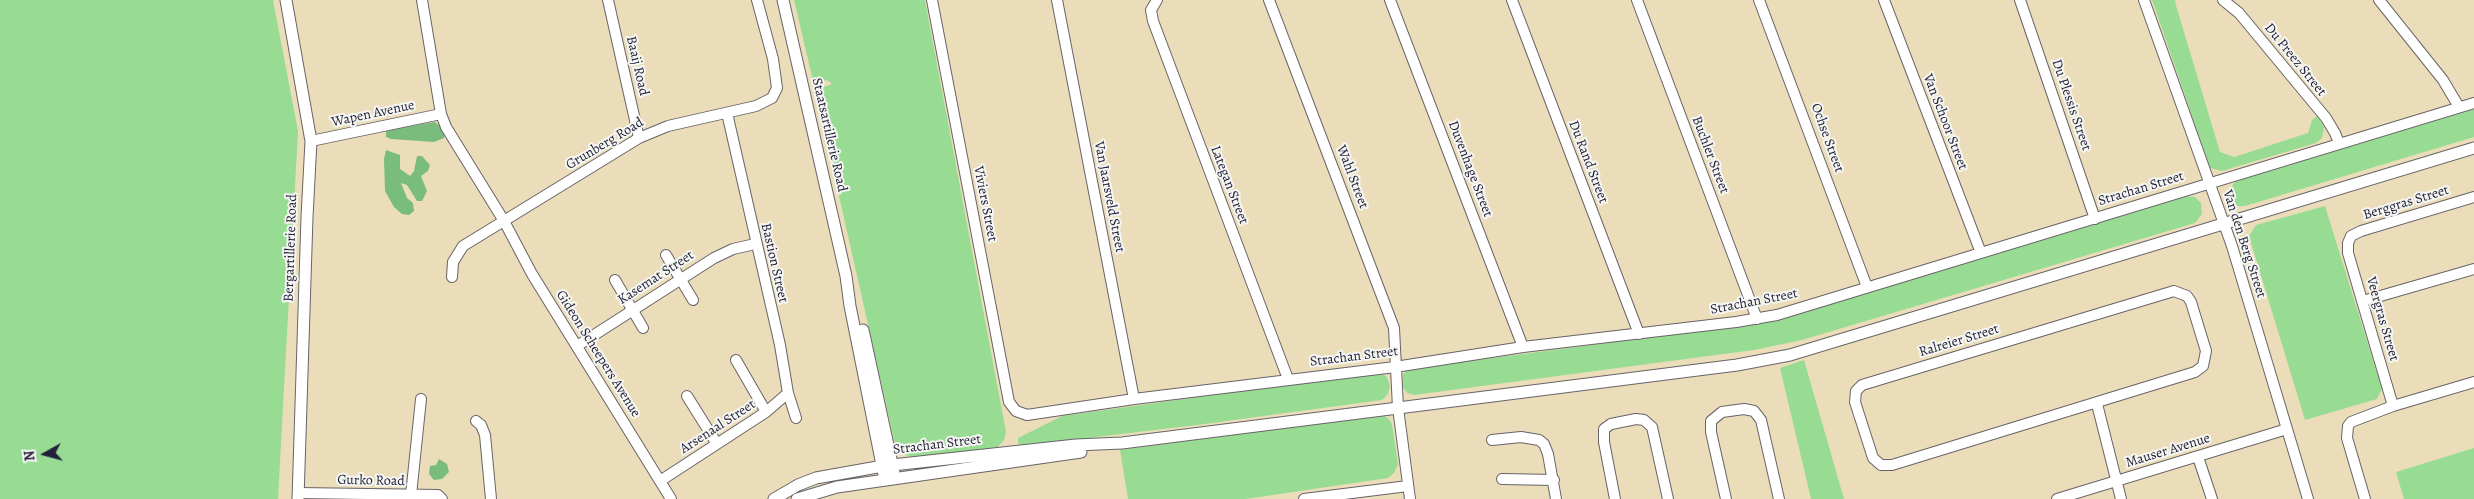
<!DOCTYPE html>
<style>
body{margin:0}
#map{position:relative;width:2474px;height:499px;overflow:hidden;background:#ebddba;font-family:Alegreya,serif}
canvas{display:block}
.north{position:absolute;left:20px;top:429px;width:50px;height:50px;-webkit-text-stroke:4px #f6f6f2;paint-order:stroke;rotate:263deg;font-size:14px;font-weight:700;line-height:20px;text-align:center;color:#22223b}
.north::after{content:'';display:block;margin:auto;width:18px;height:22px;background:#22223b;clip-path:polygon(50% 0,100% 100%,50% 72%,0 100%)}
</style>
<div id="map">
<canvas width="2474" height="499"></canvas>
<div class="north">N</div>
</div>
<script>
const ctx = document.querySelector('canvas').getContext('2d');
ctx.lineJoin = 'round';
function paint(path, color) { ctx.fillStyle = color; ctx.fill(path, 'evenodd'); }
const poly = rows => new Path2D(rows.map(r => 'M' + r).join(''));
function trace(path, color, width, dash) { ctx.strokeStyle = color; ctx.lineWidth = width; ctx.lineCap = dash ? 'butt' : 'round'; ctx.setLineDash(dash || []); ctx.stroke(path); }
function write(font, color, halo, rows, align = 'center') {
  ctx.font = font + ' Alegreya,serif'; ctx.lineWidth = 4; ctx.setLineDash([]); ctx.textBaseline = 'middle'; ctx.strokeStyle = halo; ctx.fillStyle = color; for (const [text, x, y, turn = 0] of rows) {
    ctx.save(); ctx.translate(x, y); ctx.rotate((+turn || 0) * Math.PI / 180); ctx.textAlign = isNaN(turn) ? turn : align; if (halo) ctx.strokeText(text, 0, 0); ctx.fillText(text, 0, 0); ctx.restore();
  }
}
const green = poly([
 [0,0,273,0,298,131,278,499,0,499],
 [794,0,925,0,1006,432,1004,440,998,447,914,458,901,453,895,444,815,90,832,84,827,80,814,85],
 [2152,0,2176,0,2175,2,2220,152,2234,157,2308,133,2312,120,2317,116,2324,127,2322,138,2316,143,2222,171,2210,168],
 [2474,108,2474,137,2245,206,2237,206,2228,201,2227,192,2236,181],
 [2186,196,2195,197,2201,203,2202,214,2195,223,1802,340,1754,350,1414,395,1407,393,1403,387,1403,374,1408,369,1699,331,1799,313],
 [2325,206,2382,389,2377,399,2305,420,2249,236,2256,225],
 [1804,360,1844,499,1811,499,1780,368],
 [1378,372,1386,376,1390,385,1388,394,1382,400,1197,425,1021,446,1018,443,1018,438,1062,416],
 [1381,415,1388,418,1392,424,1398,464,1394,473,1388,478,1246,499,1128,499,1120,450],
 [2474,448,2474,499,2404,499,2396,472]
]);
const forest = poly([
 [435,122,443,129,445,134,444,138,434,142,391,139,386,137,386,130],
 [386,150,400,155,400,169,410,176,414,171,417,156,422,156,430,165,428,171,421,176,427,191,422,201,417,201,407,185,401,183,407,198,413,203,414,211,409,215,402,214,394,207,385,191,384,159],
 [439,459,447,464,449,472,442,479,434,480,429,474,430,466,436,465]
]);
const minor = poly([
 [422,0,441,114,446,127,504,221,532,274,671,499],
 [608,0,639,138],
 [932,0,1009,402,1016,411,1027,415,1134,399,1395,367,1523,347,1736,322,1777,315,2474,103],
 [1057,0,1134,399],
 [1157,0,1151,10,1153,21,1288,379],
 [1269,0,1394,328,1398,408,1410,499],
 [1390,0,1523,347],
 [1512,0,1639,334],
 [1637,0,1757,319],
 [1759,0,1867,287],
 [1884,0,1981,253],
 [2020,0,2095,219],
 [2144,0,2232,246,2308,499],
 [2223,0,2239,13,2326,118,2335,133,2339,143],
 [2379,0,2443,80,2459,107],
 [727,113,780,345,788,393,796,418],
 [311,141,441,114],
 [666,255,693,300],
 [452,277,453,262,463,246,639,138,668,126,756,106,772,98,777,88,773,59,757,0],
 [615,280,643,328],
 [2174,291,2187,296,2191,302,2206,351,2203,366,2195,372,1892,465,1881,465,1873,458,1855,402,1856,391,1862,385,2174,291],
 [2363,301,2474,269],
 [577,346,714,258,733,249,755,244],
 [736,360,766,412],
 [687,396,717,444],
 [2097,404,2121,499],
 [2393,406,2348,253,2348,243,2351,236,2361,231,2474,197],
 [476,421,481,425,485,435,491,499],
 [1492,440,1521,437,1539,440,1544,444,1548,454,1556,499],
 [2198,457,2212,499],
 [1502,479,1554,480],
 [660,481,766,412,788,393],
 [298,493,438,495,442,499],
 [411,495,421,399],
 [1304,499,1408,486],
 [1615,499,1604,442,1604,429,1611,424,1636,419,1644,420,1652,427,1668,499],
 [1726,499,1711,432,1711,421,1722,412,1744,409,1754,411,1761,420,1779,499],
 [2057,499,2287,429],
 [2365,499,2347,438,2348,426,2351,422,2393,406,2474,382]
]);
const tertiary = poly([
 [286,0,311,141,307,217,298,499],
 [783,0,846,276,850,306,885,480],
 [863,330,894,473],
 [774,499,798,485,816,478,883,466,1076,445,1122,443,1737,365,1790,355,2474,148],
 [797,499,837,487,1081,452]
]);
const streetNames = [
 ["Du Preez Street",2295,60,51],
 ["Baaij Road",637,66,77],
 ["Du Plessis Street",2071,105,71],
 ["Wapen Avenue",373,114,-12],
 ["Van Schoor Street",1945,122,69],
 ["Staatsartillerie Road",829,135,77],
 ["Ochse Street",1827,138,70],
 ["Grunberg Road",605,144,-31],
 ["Buchler Street",1710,155,69],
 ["Du Rand Street",1588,162,69],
 ["Duvenhage Street",1470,169,69],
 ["Wahl Street",1352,177,69],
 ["Lategan Street",1229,185,69],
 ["Strachan Street",2141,189,-17],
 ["Van Jaarsveld Street",1109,197,79],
 ["Berggras Street",2406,203,-17],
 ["Viviers Street",985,204,79],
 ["Van den Berg Street",2244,244,72],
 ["Bergartillerie Road",291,248,-88],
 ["Bastion Street",774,263,77],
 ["Kasemat Street",656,278,-33],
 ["Strachan Street",1754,302,-11],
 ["Veergras Street",2382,319,74],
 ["Ralreier Street",1959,341,-17],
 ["Gideon Scheepers Avenue",598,354,58],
 ["Strachan Street",1354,357,-7],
 ["Arsenaal Street",718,427,-33],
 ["Strachan Street",937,445,-7],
 ["Mauser Avenue",2168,451,-17],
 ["Gurko Road",371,481,1]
];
paint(green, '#98dc94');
paint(forest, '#7abc7e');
trace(minor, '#686367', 12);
trace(tertiary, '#686367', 13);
trace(minor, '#fff', 10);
trace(tertiary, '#fff', 11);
write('14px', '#22223b', '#f6f6f2', streetNames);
</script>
